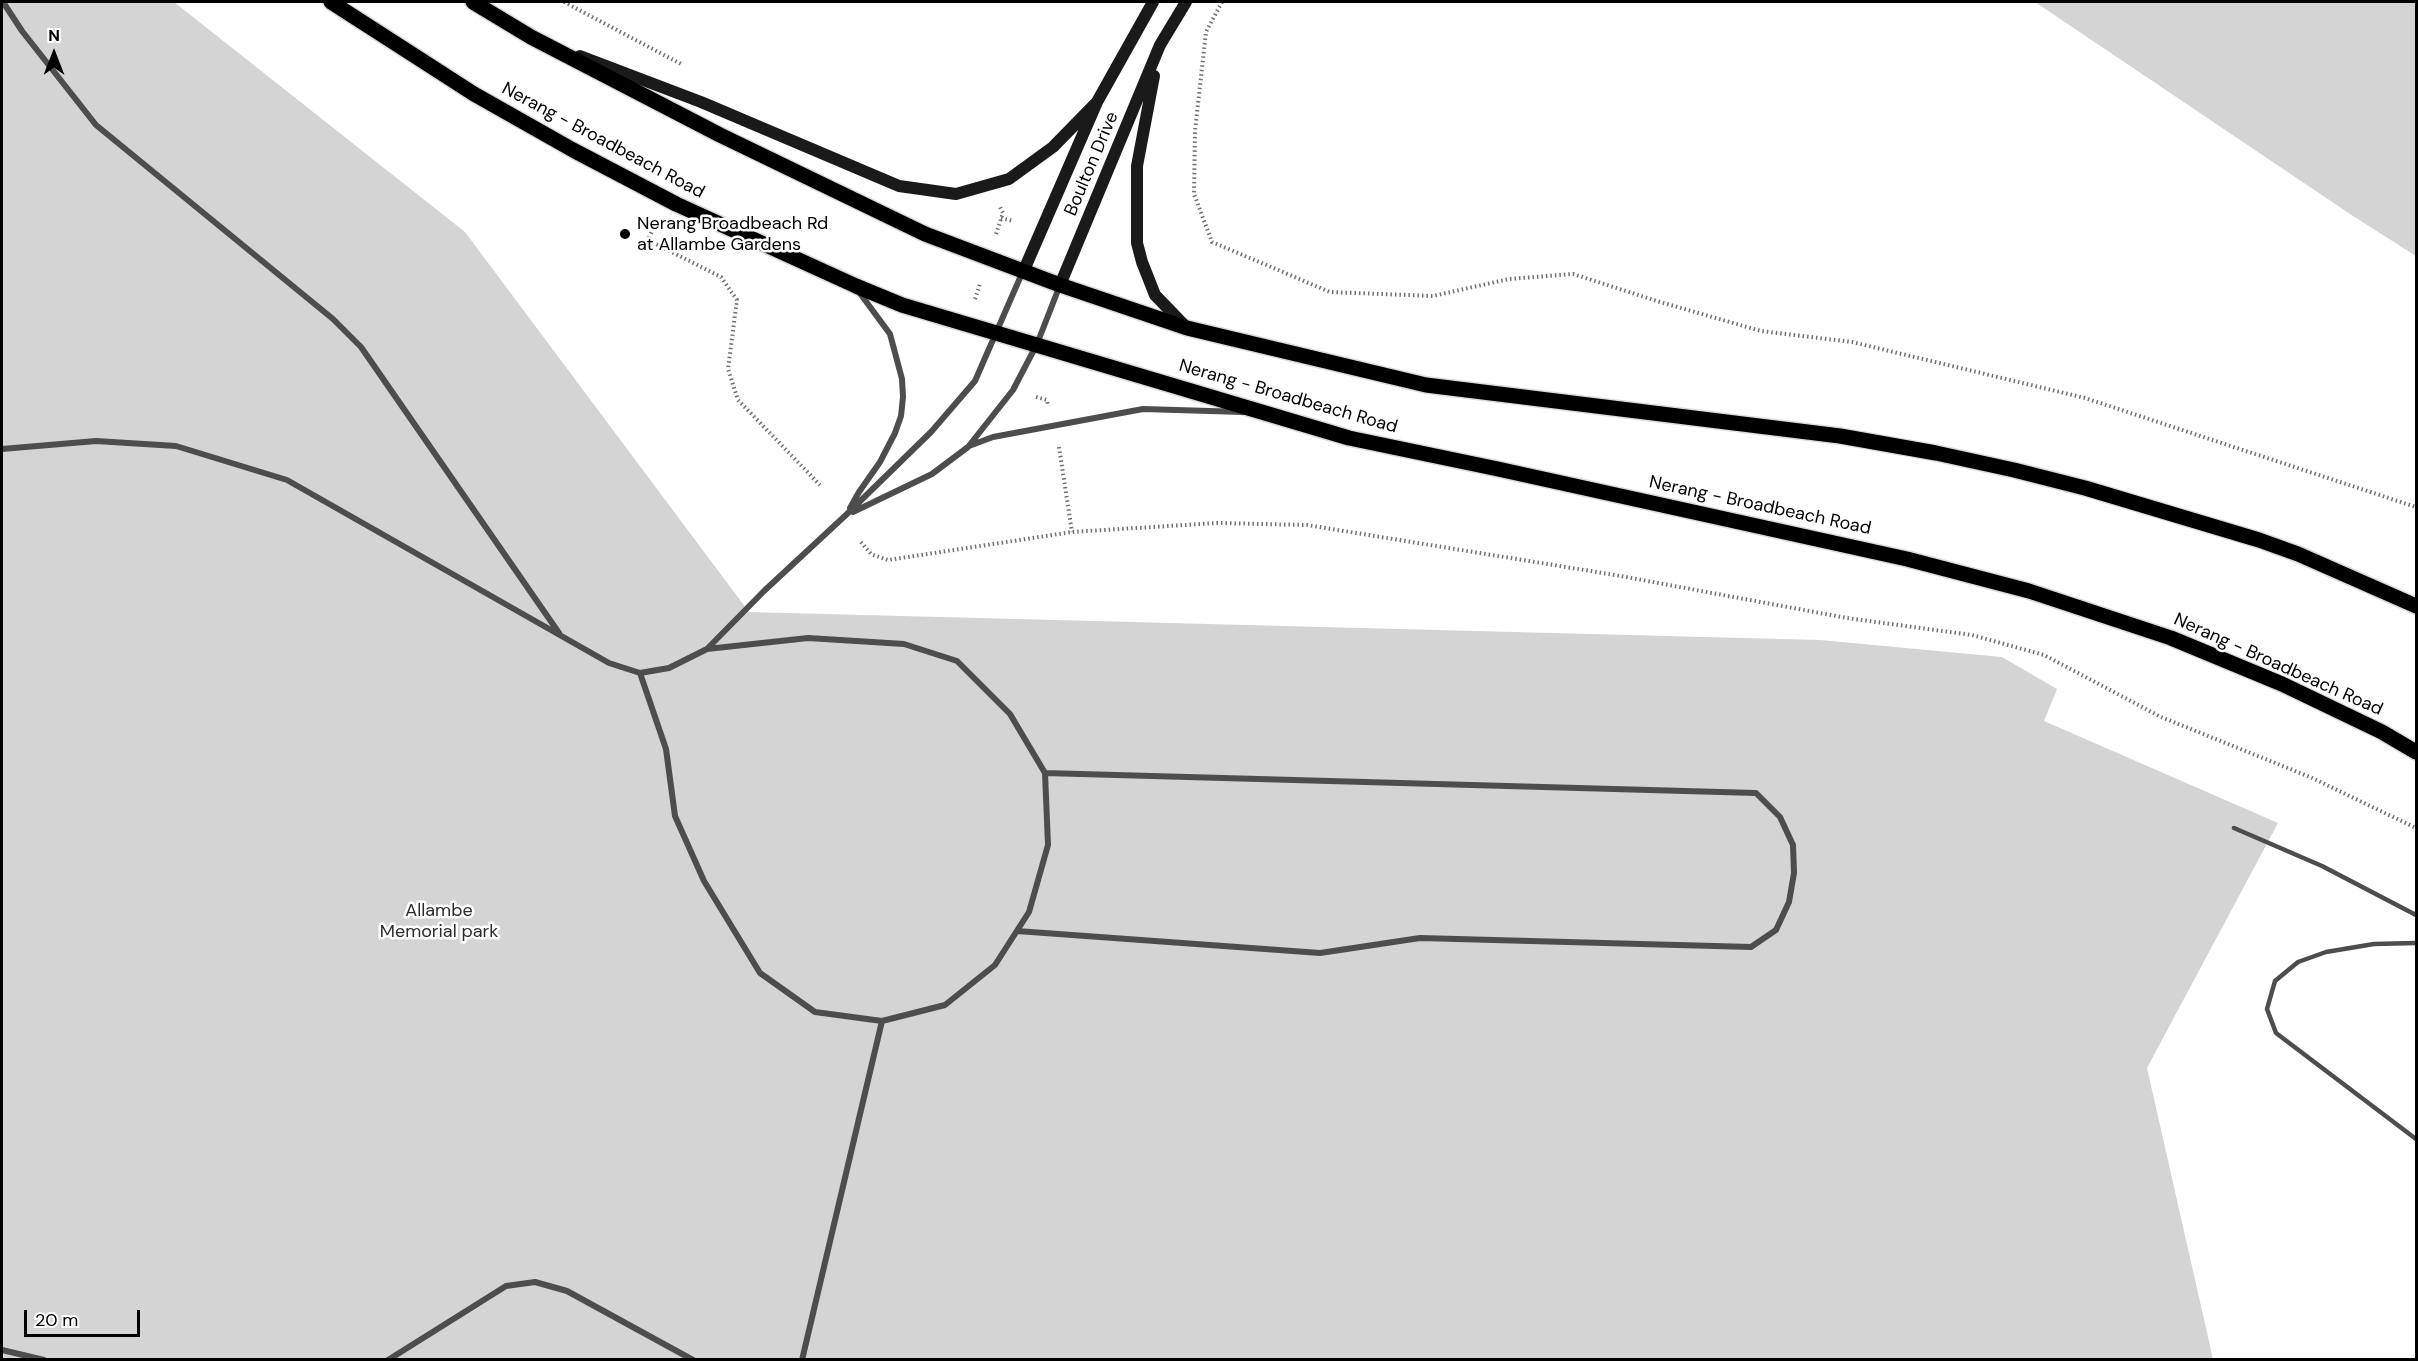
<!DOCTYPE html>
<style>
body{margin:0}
#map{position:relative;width:2418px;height:1361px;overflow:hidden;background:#fff;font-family:"DM Sans",sans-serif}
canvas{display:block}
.frame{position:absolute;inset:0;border:3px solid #000;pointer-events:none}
.north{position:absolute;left:24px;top:24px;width:60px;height:60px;-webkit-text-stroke:4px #fff;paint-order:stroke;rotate:0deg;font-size:16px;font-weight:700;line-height:24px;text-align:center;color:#000}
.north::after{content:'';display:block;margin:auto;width:21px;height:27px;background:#000;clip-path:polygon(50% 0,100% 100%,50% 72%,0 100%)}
.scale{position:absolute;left:24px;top:1310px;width:116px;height:27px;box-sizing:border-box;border:3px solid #000;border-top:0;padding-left:8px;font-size:18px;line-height:21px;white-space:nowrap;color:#000;-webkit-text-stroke:4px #fff;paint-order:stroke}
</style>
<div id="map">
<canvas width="2418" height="1361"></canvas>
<div class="frame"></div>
<div class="north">N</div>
<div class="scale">20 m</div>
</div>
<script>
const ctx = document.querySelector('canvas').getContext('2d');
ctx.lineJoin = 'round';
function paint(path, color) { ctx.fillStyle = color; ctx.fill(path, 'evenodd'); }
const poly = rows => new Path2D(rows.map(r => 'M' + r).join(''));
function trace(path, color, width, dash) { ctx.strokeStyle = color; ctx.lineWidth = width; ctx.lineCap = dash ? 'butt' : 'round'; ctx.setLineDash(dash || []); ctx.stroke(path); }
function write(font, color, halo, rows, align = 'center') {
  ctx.font = font + ' "DM Sans",sans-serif'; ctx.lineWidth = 5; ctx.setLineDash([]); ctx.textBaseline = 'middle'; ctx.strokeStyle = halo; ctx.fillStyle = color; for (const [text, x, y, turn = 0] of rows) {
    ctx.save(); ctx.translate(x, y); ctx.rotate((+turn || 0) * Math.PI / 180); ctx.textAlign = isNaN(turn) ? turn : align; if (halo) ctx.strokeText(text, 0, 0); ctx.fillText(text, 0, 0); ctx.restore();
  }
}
const green = poly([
 [2,2,174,2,465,232,749,612,1820,640,2002,657,2057,689,2044,721,2278,823,2147,1068,2213,1359,2,1360],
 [2035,2,2416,2,2416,256,2353,216]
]);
const path = poly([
 [564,2,681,64],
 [1222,2,1206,32,1195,131,1194,194,1212,242,1330,292,1433,296,1509,279,1573,274,1660,302,1761,331,1852,342,2085,398,2416,507],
 [1001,218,1013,221],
 [655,224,648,240,721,277,737,300,728,369,738,400,820,485],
 [996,234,1003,213,1000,207],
 [975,299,980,284],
 [1036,397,1047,400,1048,405],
 [1059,447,1072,532],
 [861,542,871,554,888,560,1072,532,1217,523,1307,525,1615,575,1847,618,1972,635,2044,655,2161,717,2310,777,2416,828]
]);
const lane = poly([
 [2234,828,2322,866,2416,915],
 [2416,943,2374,944,2326,952,2298,962,2275,981,2267,1009,2276,1033,2416,1139]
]);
const street = poly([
 [3,2,22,31,96,125,333,319,361,347,559,633],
 [969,446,993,437,1143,409,1243,412],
 [2,449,96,441,176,446,287,480,609,663,640,673,669,668,707,649,764,591,847,514,931,432,975,381,1023,271],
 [850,508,859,492,880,462,895,433,901,416,903,397,902,379,890,334,859,292],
 [853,512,932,474,968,447,1013,390,1037,344,1060,285],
 [640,673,666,749,675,816,704,881,760,973,815,1012,882,1021,945,1005,995,965,1029,912,1048,845,1045,773,1010,714,957,661,904,644,808,638,707,649],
 [1017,931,1320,953,1420,938,1751,947,1776,930,1789,902,1794,873,1793,845,1780,817,1756,793,1045,773],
 [2,1350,44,1360],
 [388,1360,506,1286,535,1282,567,1291,693,1360],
 [802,1360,882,1021]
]);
const secondary = poly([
 [580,56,701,102,899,186,956,194,1009,179,1053,147,1097,102],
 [1154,76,1137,166,1137,243,1142,262,1155,295,1185,326],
 [1024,270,1097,102,1153,2],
 [1060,285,1160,45,1186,2]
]);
const primary = poly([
 [331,2,474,94,573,150,676,204,856,286,902,305,1349,438,1498,469,1907,559,2029,591,2171,638,2282,684,2382,732,2416,752],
 [473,2,531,37,720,135,925,234,1060,285,1187,328,1426,385,1840,436,1936,453,2014,470,2085,488,2259,540,2298,554,2416,606]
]);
const markers = [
 [625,234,6,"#000"]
];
const streetNames = [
 ["Nerang - Broadbeach Road",603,141,28],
 ["Boulton Drive",1092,164,-67],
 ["Nerang - Broadbeach Road",1288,397,16],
 ["Nerang - Broadbeach Road",1760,506,12],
 ["Nerang - Broadbeach Road",2278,665,24]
];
const poiNames = [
 ["Nerang Broadbeach Rd",637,224],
 ["at Allambe Gardens",637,245]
];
const parkNames = [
 ["Allambe",439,911],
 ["Memorial park",439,932]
];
paint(green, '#d4d4d4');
trace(primary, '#dbdbdb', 18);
trace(path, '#6f6f6f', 4, [1.5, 3]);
trace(lane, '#4d4d4d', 4.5);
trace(street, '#4d4d4d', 6);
trace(secondary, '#1a1a1a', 12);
trace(primary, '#000', 15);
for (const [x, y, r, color] of markers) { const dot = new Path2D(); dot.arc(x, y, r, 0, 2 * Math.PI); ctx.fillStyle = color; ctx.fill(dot); trace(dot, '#fff', 2); }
write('18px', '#000', '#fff', streetNames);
write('18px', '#000', '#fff', poiNames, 'left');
write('18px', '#2b2b2b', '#fff', parkNames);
</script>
